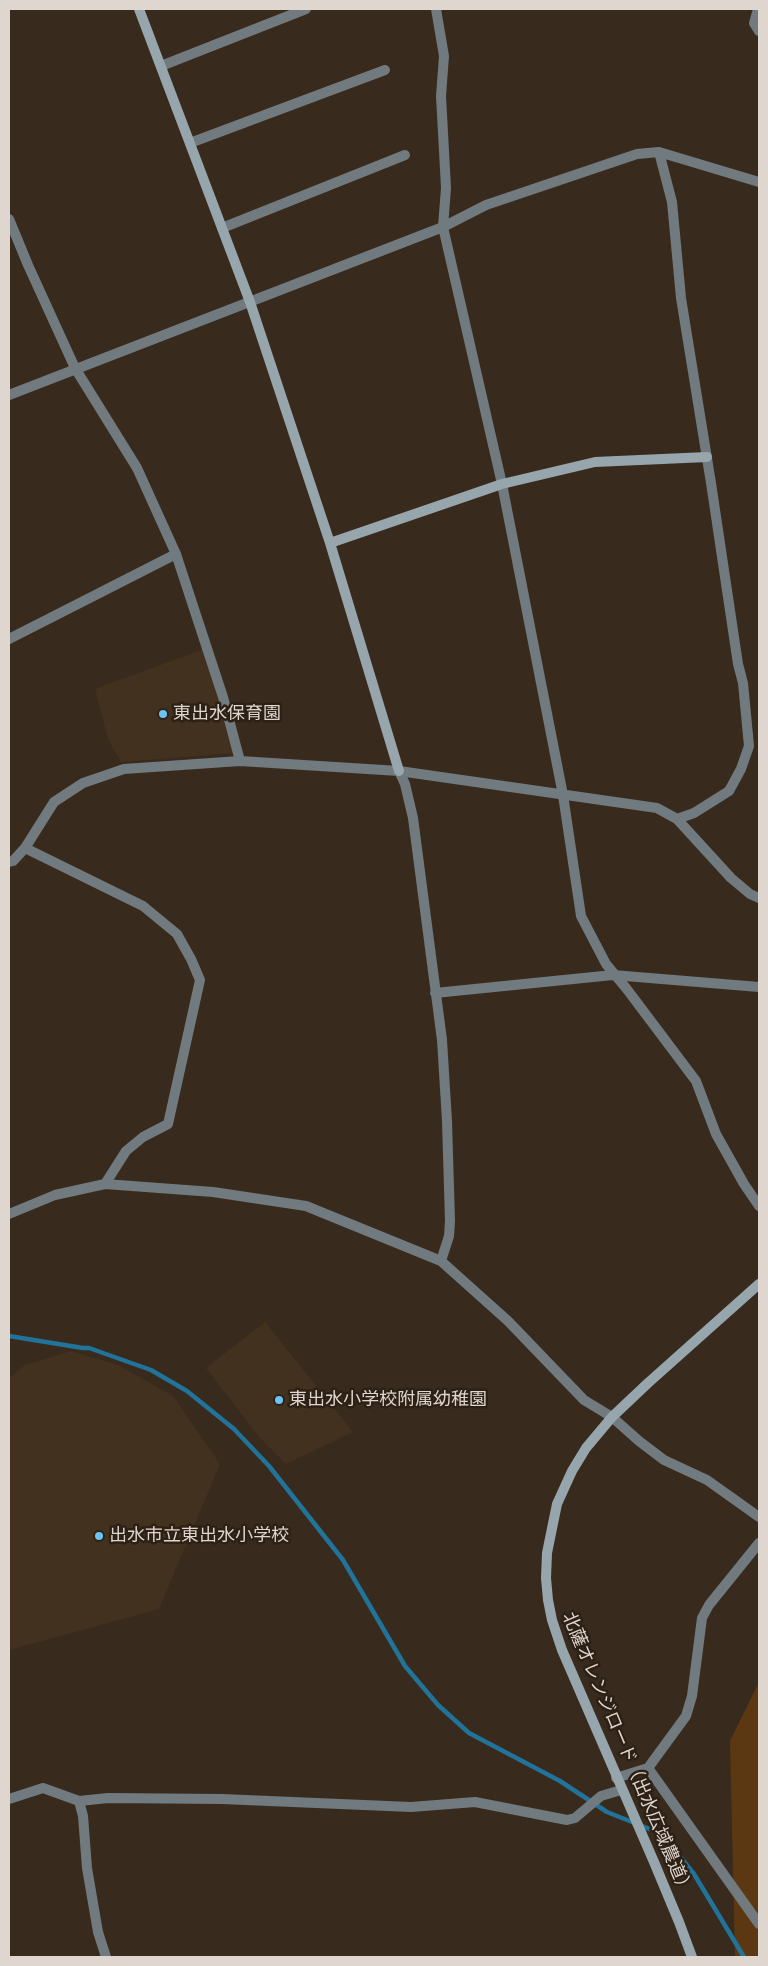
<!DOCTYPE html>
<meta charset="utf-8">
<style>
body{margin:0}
#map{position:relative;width:768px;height:1966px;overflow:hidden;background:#382b1e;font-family:"IBM Plex Sans",sans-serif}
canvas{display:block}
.frame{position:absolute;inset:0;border:10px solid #dfd6cf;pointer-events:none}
</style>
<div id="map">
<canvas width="768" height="1966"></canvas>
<div class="frame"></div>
</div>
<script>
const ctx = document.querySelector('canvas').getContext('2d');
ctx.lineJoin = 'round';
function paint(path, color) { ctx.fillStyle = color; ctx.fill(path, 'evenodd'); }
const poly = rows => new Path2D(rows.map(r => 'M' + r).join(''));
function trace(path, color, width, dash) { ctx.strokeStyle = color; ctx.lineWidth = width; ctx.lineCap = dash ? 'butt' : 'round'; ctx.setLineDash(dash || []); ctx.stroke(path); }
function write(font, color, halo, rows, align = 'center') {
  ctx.font = font + ' "IBM Plex Sans","Noto Sans JP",sans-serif'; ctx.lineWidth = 5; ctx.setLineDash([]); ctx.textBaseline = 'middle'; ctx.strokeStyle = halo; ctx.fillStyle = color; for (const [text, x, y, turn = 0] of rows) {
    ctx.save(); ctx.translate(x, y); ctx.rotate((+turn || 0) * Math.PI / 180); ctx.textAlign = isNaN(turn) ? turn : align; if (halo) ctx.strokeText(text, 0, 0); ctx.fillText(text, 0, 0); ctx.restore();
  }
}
const built = poly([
 [204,649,217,688,233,753,121,762,108,739,95,689],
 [265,1322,353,1432,286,1464,260,1438,206,1368],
 [71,1351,118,1365,173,1396,220,1464,159,1609,9,1650,9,1378,25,1365]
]);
const green = poly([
 [759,1682,759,1957,735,1957,730,1741]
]);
const stream = poly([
 [9,1336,83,1348,89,1348,151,1370,187,1391,234,1429,269,1466,343,1560,405,1666,438,1705,469,1733,560,1781,607,1812,662,1834,694,1874,744,1957]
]);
const street = poly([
 [436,9,444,56,441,96,446,188,443,227,502,484,563,795,581,916,606,964,626,988,696,1081,716,1134,744,1184,759,1206],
 [758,9,754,23,759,31],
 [161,66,306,9],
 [190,143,385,70],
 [659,152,672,202,681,298,711,483,738,664,743,683,749,746,741,769,729,791,694,813,677,819],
 [9,219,28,265,75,368,137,468,176,554,223,697,240,761],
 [222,228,405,155],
 [9,395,443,227,486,205,637,154,659,152,759,182],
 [9,639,176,554],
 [399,771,405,784,413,818,442,1040,447,1121,450,1221,449,1236,441,1261],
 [25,848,143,906,177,934,191,959,200,980,168,1124,143,1137,126,1151,105,1184],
 [9,862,13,861,25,848,54,802,83,783,124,769,240,761,399,771,657,808,677,819,731,878,750,894,759,898],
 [435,993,613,975,759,987],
 [9,1214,55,1195,105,1184,213,1192,306,1206,441,1261,508,1321,584,1400,612,1417,639,1441,664,1460,707,1480,759,1517],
 [759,1543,709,1605,702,1618,692,1696,686,1716,648,1768,759,1924],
 [616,1778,648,1768],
 [9,1799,43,1788,79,1801,108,1798,222,1799,411,1807,475,1802,567,1820,575,1818,601,1796,621,1790],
 [79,1801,83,1816,87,1868,98,1932,106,1957]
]);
const secondary = poly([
 [139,9,250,302,330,543,399,771],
 [330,543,502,484,595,462,707,457],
 [692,1957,679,1922,654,1862,562,1650,552,1620,548,1600,546,1578,547,1553,557,1504,572,1471,586,1448,612,1417,648,1383,759,1284]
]);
const markers = [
 [163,714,5,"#6bc3f2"],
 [279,1400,5,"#6bc3f2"],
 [99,1536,5,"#6bc3f2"]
];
const poiNames = [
 ["東出水保育園",173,714],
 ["東出水小学校附属幼稚園",289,1400],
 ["出水市立東出水小学校",109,1536]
];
const streetNames = [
 ["北薩オレンジロード（出水広域農道）",627,1754,67]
];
paint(built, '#43311f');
paint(green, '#5b3811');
trace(stream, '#21739a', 4.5);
trace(street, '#717a7f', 10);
trace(secondary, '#97a5ad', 10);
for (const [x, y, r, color] of markers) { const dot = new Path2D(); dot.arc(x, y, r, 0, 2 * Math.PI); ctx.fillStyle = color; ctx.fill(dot); trace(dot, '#2d2115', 2); }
write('18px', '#dfd6cf', '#2d2115', poiNames, 'left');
write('18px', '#dfd6cf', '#2d2115', streetNames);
</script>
